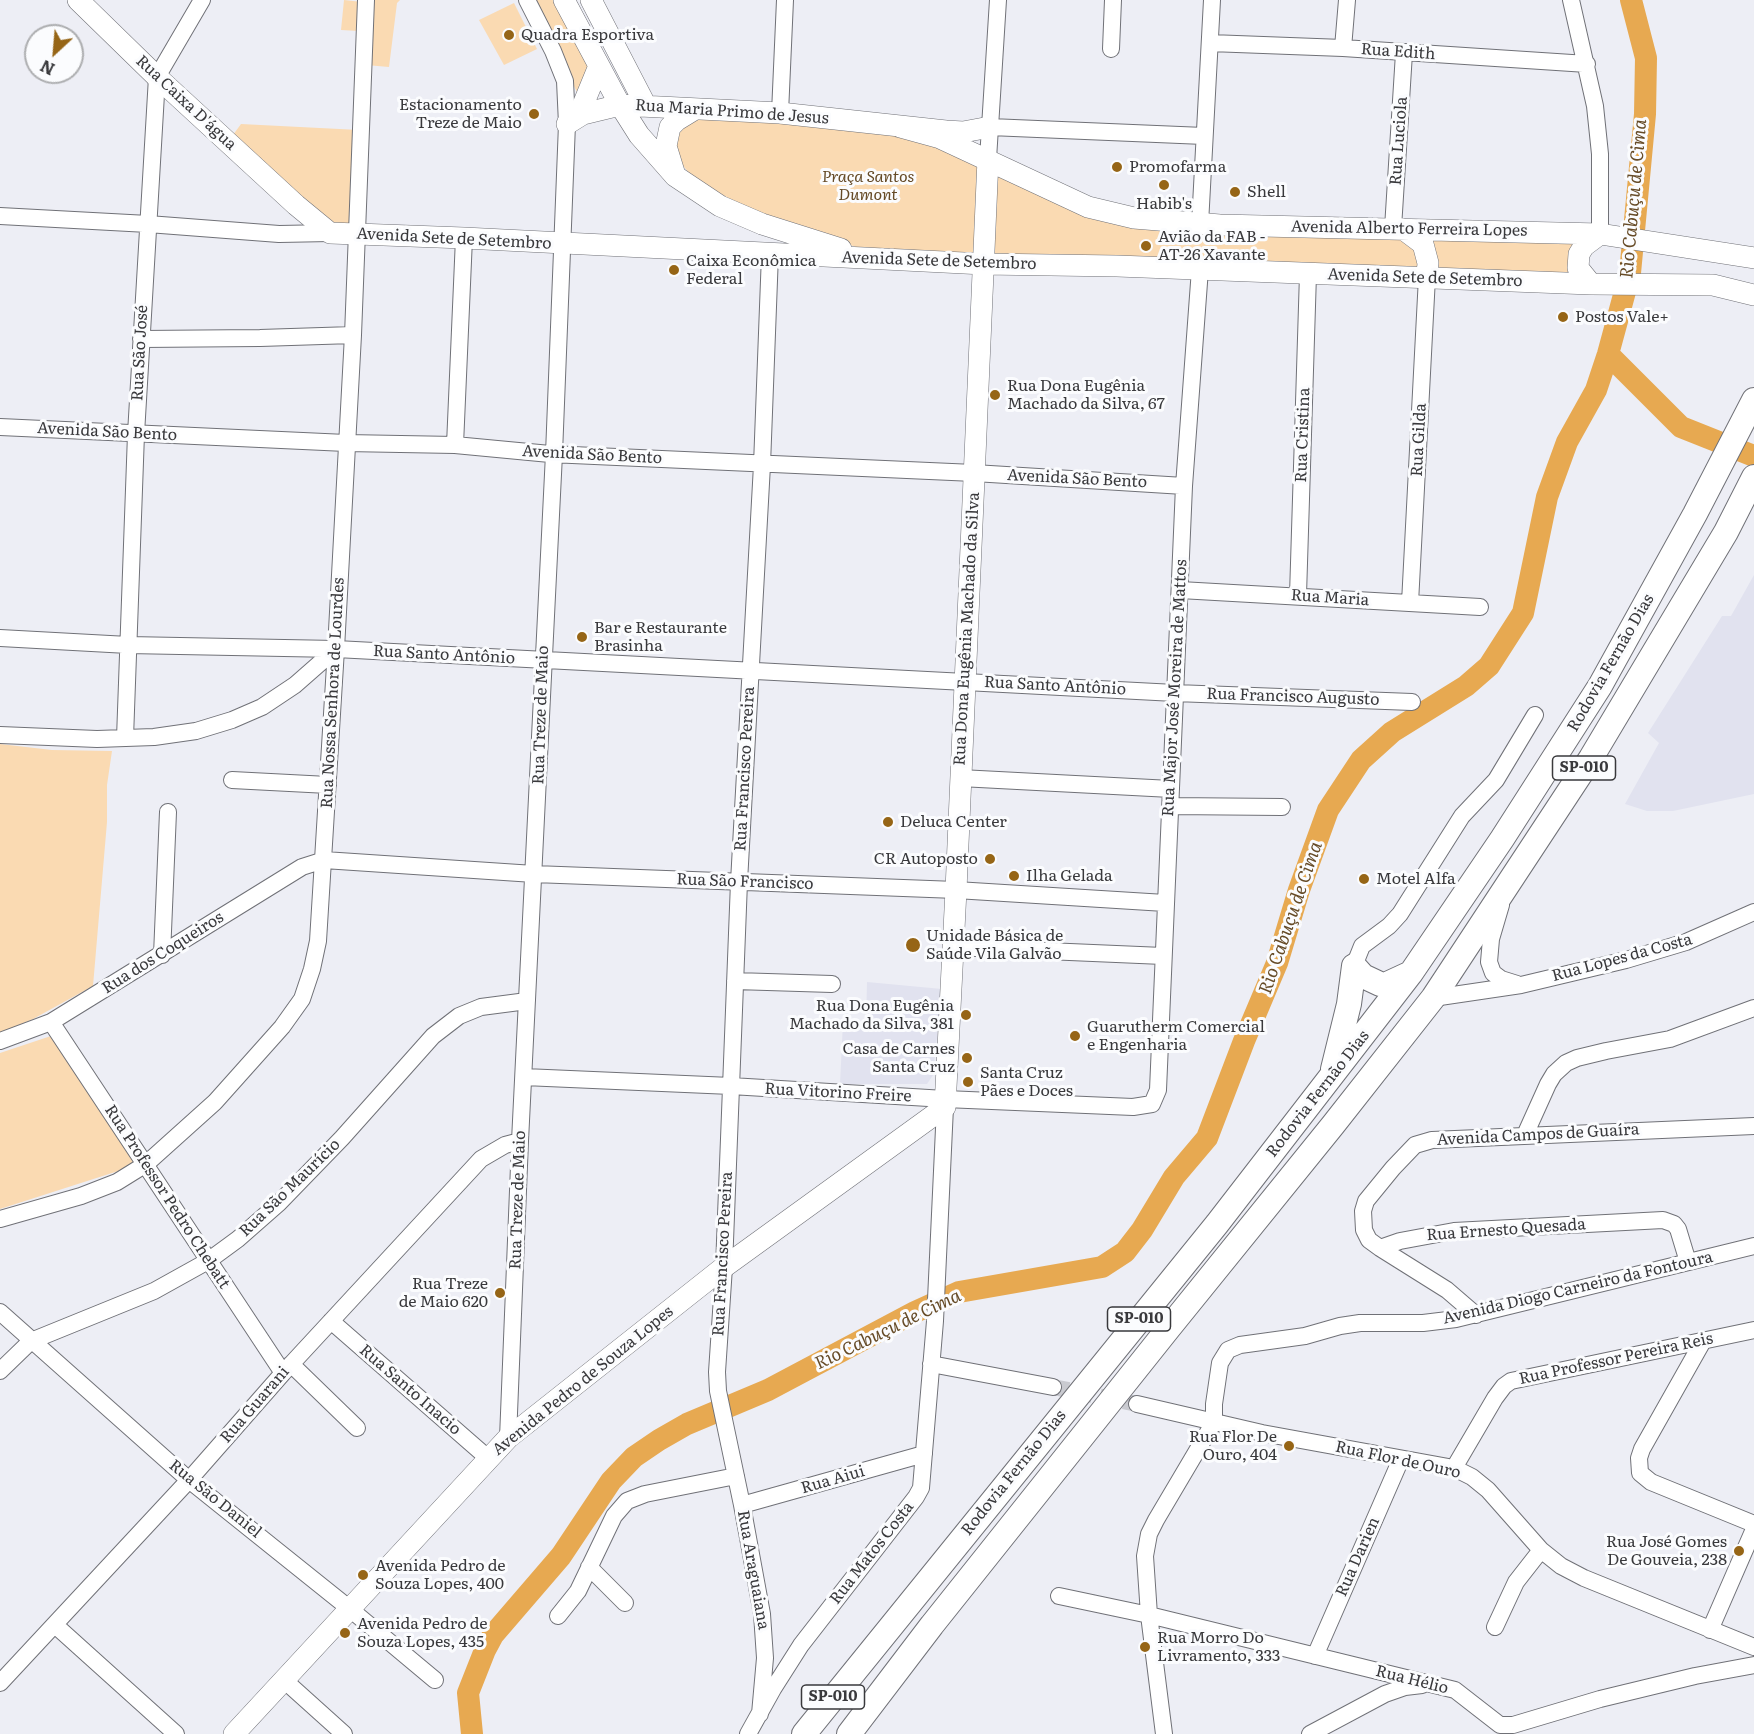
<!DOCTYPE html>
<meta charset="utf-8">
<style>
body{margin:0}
#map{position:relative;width:1754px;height:1734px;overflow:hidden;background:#edeef5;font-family:Literata,serif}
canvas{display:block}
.north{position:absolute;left:24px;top:24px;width:60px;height:60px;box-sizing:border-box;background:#fbfcfe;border:2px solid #adaeb0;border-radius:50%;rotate:206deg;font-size:16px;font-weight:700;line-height:24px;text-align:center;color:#39393c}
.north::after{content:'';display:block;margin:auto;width:21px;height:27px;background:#966516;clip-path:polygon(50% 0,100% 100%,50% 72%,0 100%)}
</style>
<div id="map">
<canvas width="1754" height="1734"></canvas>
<div class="north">N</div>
</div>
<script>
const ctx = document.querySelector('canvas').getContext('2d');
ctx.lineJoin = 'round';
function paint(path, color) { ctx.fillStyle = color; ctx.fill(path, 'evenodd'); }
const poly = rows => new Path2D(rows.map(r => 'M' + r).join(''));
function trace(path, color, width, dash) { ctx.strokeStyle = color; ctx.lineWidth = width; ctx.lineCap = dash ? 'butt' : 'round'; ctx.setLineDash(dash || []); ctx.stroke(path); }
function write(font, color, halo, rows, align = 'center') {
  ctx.font = font + ' Literata,serif'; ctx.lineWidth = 6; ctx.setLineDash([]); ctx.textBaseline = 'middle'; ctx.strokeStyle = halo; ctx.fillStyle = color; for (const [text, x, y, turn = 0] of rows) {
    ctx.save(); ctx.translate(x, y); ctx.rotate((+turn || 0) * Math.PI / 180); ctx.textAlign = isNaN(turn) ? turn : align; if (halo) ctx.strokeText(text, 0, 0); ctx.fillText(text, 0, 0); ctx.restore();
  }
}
const built = poly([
 [1754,575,1754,794,1673,811,1647,811,1625,804,1659,743,1648,733,1722,616,1731,616],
 [867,982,942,989,933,1075,927,1084,840,1084,843,1022,866,1024]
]);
const green = poly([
 [344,0,362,2,359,31,341,30],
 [369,0,400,0,397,3,389,67,366,65],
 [530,0,562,0,597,66,581,100],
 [514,3,537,49,504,65,479,20],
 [695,118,893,128,1122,222,1581,239,1576,278,959,255,856,247,757,213,696,181,678,160,672,135],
 [241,124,359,130,355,227,327,226,230,139],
 [0,744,52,750,112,751,107,785,107,822,93,986,33,1019,0,1033],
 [51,1036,137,1165,0,1209,0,1053]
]);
const river = poly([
 [1608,354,1681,427,1754,456],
 [472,1734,468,1693,485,1650,493,1635,561,1556,611,1481,634,1457,659,1440,687,1424,768,1390,915,1312,959,1292,1102,1267,1125,1252,1142,1230,1174,1177,1207,1138,1244,1041,1277,963,1299,890,1328,810,1361,760,1392,732,1466,686,1489,666,1523,613,1547,497,1567,442,1596,390,1608,354,1630,273,1645,114,1646,58,1631,0]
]);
const minorTunnel = poly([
 [1053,1387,1137,1404]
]);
const minor = poly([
 [1571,0,1595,106,1600,154,1600,234],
 [1210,43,1343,48,1587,64],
 [1343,48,1347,0],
 [1111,49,1113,0],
 [780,113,785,0],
 [990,127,1204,136],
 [988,159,998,0],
 [0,216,148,224,279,234,330,233],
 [1200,224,1212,0],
 [1393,228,1404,53],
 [141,339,260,338,353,335],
 [0,427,346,443,455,445,550,454,974,473,1184,486],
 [455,445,464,238],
 [1180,590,1480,607],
 [1298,595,1308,274],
 [1410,603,1427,277],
 [0,638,128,645,336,649,1175,693,1412,702],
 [0,735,97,739,154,737,196,731,232,720,262,707,295,685,336,649],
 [125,738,136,434,157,77,202,0],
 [960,778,1171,789],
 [232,780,328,785],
 [1170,806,1282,807],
 [1501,905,1491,939,1489,962,1493,973,1501,979,1517,984],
 [953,947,1163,956],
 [162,955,168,812],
 [1354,966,1362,946,1389,926,1400,914,1462,816,1496,780,1535,715],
 [735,981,832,984],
 [1433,998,1521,985,1626,960,1686,942,1754,912],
 [51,1022,283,1373],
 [0,1041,51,1022,302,867,324,860,534,874,956,890,1165,903],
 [524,1077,731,1086,945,1099,1133,1107,1152,1104,1158,1090,1184,486,1200,269],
 [1525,1135,1548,1084,1554,1074,1566,1063,1577,1058,1606,1051,1670,1039,1754,1008],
 [0,1219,81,1196,117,1182,146,1164,215,1102,282,1027,302,999,312,969,318,941,336,649,353,335,366,0],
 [1380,1248,1400,1241,1454,1231,1663,1220,1674,1224,1678,1229,1688,1262],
 [0,1312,189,1480,350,1609,435,1680],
 [1476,1315,1447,1290,1380,1248,1369,1240,1364,1230,1363,1211,1366,1201,1393,1168,1415,1145,1432,1140,1754,1126],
 [331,1321,489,1459],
 [1703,1341,1642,1449,1639,1458,1640,1473,1651,1482,1754,1524],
 [291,1364,357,1428],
 [931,1364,1053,1387],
 [0,1371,31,1341,154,1291,208,1261,238,1239,279,1203,342,1138,433,1036,459,1016,481,1007,527,1001],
 [1137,1404,1262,1433,1454,1468,1472,1477,1488,1490,1541,1550,1561,1566,1584,1578,1754,1647],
 [508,1438,520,1141,554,454,567,124,565,81,553,51,527,0],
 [1454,1468,1495,1398,1504,1386,1511,1381,1754,1330],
 [742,1505,924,1454],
 [589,1567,625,1603],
 [1059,1596,1149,1615,1455,1690,1500,1725,1513,1725,1600,1699,1695,1676,1754,1665],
 [558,1616,578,1591,614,1516,627,1501,645,1494,736,1476],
 [55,1625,176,1734],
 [1495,1627,1516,1582,1541,1550],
 [1710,1630,1754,1529],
 [1315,1656,1401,1459],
 [284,1680,344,1734],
 [0,1683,189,1480,283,1373,481,1159,505,1145,520,1141],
 [760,1714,765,1658,762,1614,742,1505,718,1391,717,1372,724,1267,739,882,762,465,770,254],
 [748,1734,773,1689,801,1645,916,1497,921,1488,935,1321,945,1107],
 [1164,1734,1149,1615,1145,1556,1149,1534,1156,1520,1214,1422,1214,1404,1220,1363,1228,1350,1240,1345,1305,1336,1340,1326,1360,1323,1423,1323,1456,1319,1754,1246],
 [1310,1734,1385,1694,1405,1687,1422,1685]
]);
const major = poly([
 [78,0,157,77,296,205,330,233,464,238,984,264,1117,266,1591,284,1713,285,1754,295],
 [564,0,620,105,639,135,675,176,720,206,762,224,841,249],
 [591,0,646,106],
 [578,117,599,66],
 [567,124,583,114,620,105,780,113,946,131,963,132,990,127],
 [900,127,940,138,1088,207,1134,218,1220,225,1600,234,1754,258],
 [674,172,666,146,670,127,677,120,695,109],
 [1403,229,1423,244,1428,263,1427,277],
 [1591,284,1578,268,1579,254,1584,246,1600,234],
 [234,1734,508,1438,724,1267,945,1107,956,890,988,159]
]);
const highway = poly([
 [1354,966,1363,976,1380,984,1385,985,1411,973],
 [1333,1069,1349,1004,1354,966],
 [804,1734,1217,1224,1411,973,1502,839,1600,686,1695,514,1754,400],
 [849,1734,932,1625,1168,1329,1333,1125,1433,998,1591,758,1726,532,1754,477]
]);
const markers = [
 [509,35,6,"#966516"],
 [534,114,6,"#966516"],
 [1117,167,6,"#966516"],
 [1164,185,6,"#966516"],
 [1235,192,6,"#966516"],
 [1146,246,6,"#966516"],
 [674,270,6,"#966516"],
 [1563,317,6,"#966516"],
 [995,395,6,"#966516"],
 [582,637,6,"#966516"],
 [888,822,6,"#966516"],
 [990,859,6,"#966516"],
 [1014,876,6,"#966516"],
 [1364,879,6,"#966516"],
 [913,945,8,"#966516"],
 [966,1015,6,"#966516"],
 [1075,1036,6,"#966516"],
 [967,1058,6,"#966516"],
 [968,1082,6,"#966516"],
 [500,1293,6,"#966516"],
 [1289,1446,6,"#966516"],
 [1739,1551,6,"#966516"],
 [363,1575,6,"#966516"],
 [345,1633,6,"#966516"],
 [1145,1647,6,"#966516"]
];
const shields = [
 [1584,768,63],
 [1139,1319,63],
 [833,1697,63]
];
const shieldNames = [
 ["SP-010",1584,768],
 ["SP-010",1139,1319],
 ["SP-010",833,1697]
];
const poiNames = [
 ["Quadra Esportiva",521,35],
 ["Estacionamento",522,105,"right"],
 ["Treze de Maio",522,123,"right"],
 ["Promofarma",1129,167],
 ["Shell",1247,192],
 ["Habib's",1164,204,"center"],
 ["Avião da FAB -",1158,237],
 ["AT-26 Xavante",1158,255],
 ["Caixa Econômica",686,261],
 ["Federal",686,279],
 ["Postos Vale+",1575,317],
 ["Rua Dona Eugênia",1007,386],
 ["Machado da Silva, 67",1007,404],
 ["Bar e Restaurante",594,628],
 ["Brasinha",594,646],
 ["Deluca Center",900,822],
 ["CR Autoposto",978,859,"right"],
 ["Ilha Gelada",1026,876],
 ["Motel Alfa",1376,879],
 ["Unidade Básica de",926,936],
 ["Saúde Vila Galvão",926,954],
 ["Rua Dona Eugênia",954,1006,"right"],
 ["Machado da Silva, 381",954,1024,"right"],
 ["Guarutherm Comercial",1087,1027],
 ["e Engenharia",1087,1045],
 ["Casa de Carnes",955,1049,"right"],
 ["Santa Cruz",955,1067,"right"],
 ["Santa Cruz",980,1073],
 ["Pães e Doces",980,1091],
 ["Rua Treze",488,1284,"right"],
 ["de Maio 620",488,1302,"right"],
 ["Rua Flor De",1277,1437,"right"],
 ["Ouro, 404",1277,1455,"right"],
 ["Rua José Gomes",1727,1542,"right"],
 ["De Gouveia, 238",1727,1560,"right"],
 ["Avenida Pedro de",375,1566],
 ["Souza Lopes, 400",375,1584],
 ["Avenida Pedro de",357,1624],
 ["Souza Lopes, 435",357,1642],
 ["Rua Morro Do",1157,1638],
 ["Livramento, 333",1157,1656]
];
const streetNames = [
 ["Rua Edith",1398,52,4],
 ["Rua Caixa D'água",186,103,43],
 ["Rua Maria Primo de Jesus",732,112,4],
 ["Rua Luciola",1399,141,-86],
 ["Avenida Alberto Ferreira Lopes",1409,229,1],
 ["Avenida Sete de Setembro",454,239,3],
 ["Avenida Sete de Setembro",939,261,2],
 ["Avenida Sete de Setembro",1425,278,2],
 ["Rua São José",140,353,-87],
 ["Avenida São Bento",107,432,3],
 ["Rua Cristina",1303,435,-88],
 ["Rua Gilda",1419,440,-87],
 ["Avenida São Bento",592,455,3],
 ["Avenida São Bento",1077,479,3],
 ["Rua Maria",1330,598,4],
 ["Rua Dona Eugênia Machado da Silva",967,629,-87],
 ["Rua Santo Antônio",444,655,3],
 ["Rodovia Fernão Dias",1611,663,-60],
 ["Rua Santo Antônio",1055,686,3],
 ["Rua Major José Moreira de Mattos",1175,688,-87],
 ["Rua Nossa Senhora de Lourdes",333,693,-87],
 ["Rua Francisco Augusto",1293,697,2],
 ["Rua Treze de Maio",541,715,-88],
 ["Rua Francisco Pereira",745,769,-87],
 ["Rua São Francisco",745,882,2],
 ["Rua dos Coqueiros",163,953,-32],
 ["Rua Lopes da Costa",1622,958,-15],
 ["Rua Vitorino Freire",838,1093,3],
 ["Rodovia Fernão Dias",1318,1094,-52],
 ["Avenida Campos de Guaíra",1538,1135,-3],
 ["Rua São Maurício",290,1188,-44],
 ["Rua Professor Pedro Chebatt",167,1197,57],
 ["Rua Treze de Maio",518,1200,-88],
 ["Rua Ernesto Quesada",1506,1230,-4],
 ["Rua Francisco Pereira",723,1254,-87],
 ["Avenida Diogo Carneiro da Fontoura",1578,1288,-13],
 ["Rua Professor Pereira Reis",1616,1359,-12],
 ["Avenida Pedro de Souza Lopes",583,1381,-39],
 ["Rua Santo Inacio",410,1390,41],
 ["Rua Guarani",255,1405,-49],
 ["Rua Flor de Ouro",1398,1460,12],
 ["Rodovia Fernão Dias",1014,1473,-51],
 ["Rua Aiui",833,1480,-16],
 ["Rua São Daniel",215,1499,39],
 ["Rua Matos Costa",872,1553,-52],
 ["Rua Darien",1358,1557,-66],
 ["Rua Araguaiana",753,1570,80],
 ["Rua Hélio",1412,1680,14]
];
const parkNames = [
 ["Praça Santos",868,177],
 ["Dumont",868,195]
];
const waterNames = [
 ["Rio Cabuçu de Cima",1634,199,-85],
 ["Rio Cabuçu de Cima",1291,918,-71],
 ["Rio Cabuçu de Cima",888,1330,-26]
];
paint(built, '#e1e2ef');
paint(green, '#fadab2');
trace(river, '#e7a951', 22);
trace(minorTunnel, '#c9cad0', 16, [16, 8]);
trace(minor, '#707177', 18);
trace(major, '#707177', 22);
trace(highway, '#707177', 26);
trace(minor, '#fff', 16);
trace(major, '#fff', 21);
trace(highway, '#fff', 24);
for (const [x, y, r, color] of markers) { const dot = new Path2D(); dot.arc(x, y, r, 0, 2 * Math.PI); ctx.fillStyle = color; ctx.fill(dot); trace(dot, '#fbfcfe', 2); }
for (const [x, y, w] of shields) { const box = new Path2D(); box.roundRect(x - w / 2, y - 12, w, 24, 4.5); ctx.fillStyle = '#fbfcfe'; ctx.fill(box); trace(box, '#39393c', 1.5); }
write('bold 15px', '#39393c', null, shieldNames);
write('16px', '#39393c', '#fbfcfe', poiNames, 'left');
write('16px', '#39393c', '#fbfcfe', streetNames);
write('italic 16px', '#654a26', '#fbfcfe', parkNames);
write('italic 18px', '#664b27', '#fbfcfe', waterNames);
</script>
